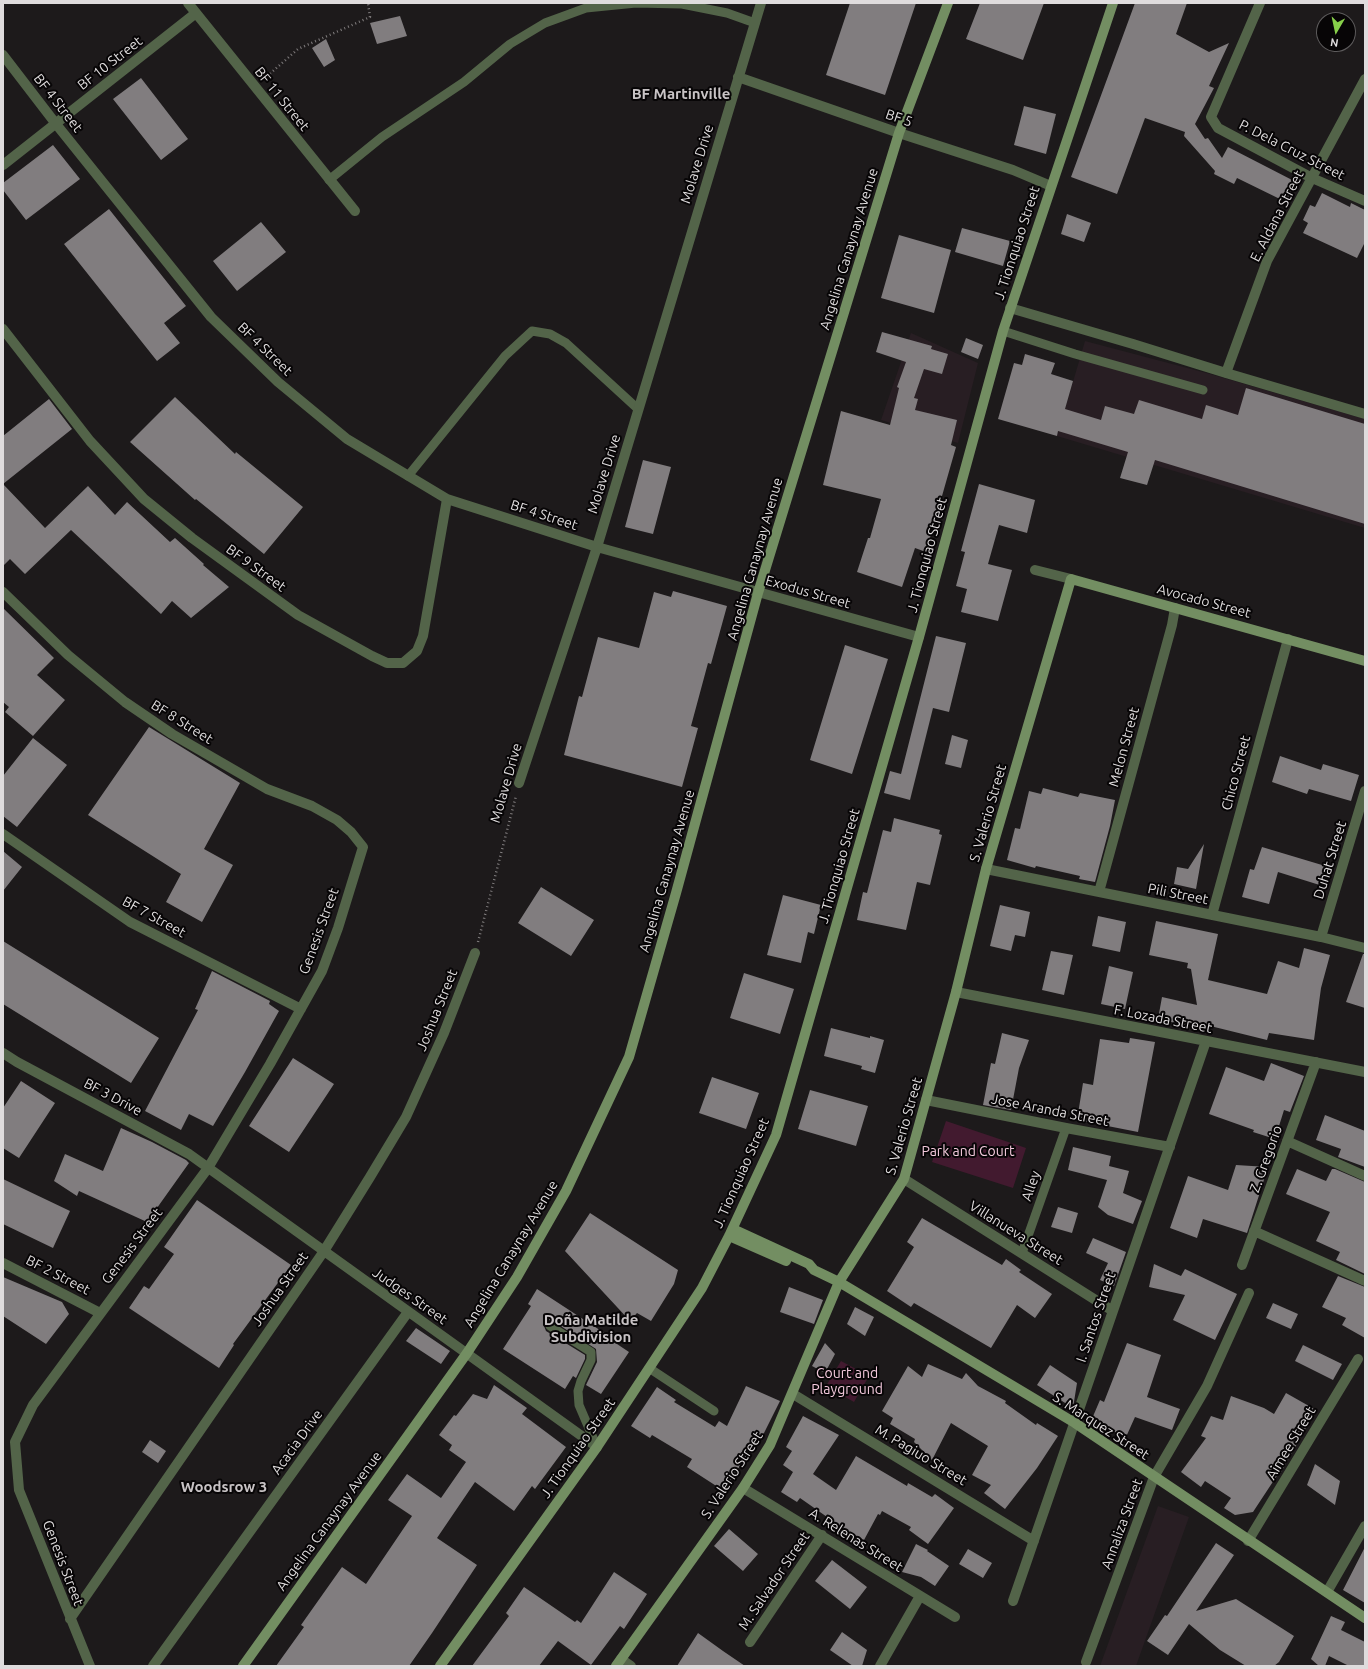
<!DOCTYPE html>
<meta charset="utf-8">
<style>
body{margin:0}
#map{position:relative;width:1368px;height:1669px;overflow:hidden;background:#1d1a1b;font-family:Ubuntu,sans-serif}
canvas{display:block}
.frame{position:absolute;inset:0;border:4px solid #dfdcdd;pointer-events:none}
.north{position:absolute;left:1316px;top:12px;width:40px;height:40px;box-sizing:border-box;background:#070506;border:1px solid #5d5b5c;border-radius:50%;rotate:189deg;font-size:11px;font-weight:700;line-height:16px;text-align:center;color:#dfdcdd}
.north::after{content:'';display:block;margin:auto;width:14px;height:18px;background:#87cf4a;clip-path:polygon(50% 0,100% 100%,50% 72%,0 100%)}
</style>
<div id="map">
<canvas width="1368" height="1669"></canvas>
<div class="frame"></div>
<div class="north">N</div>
</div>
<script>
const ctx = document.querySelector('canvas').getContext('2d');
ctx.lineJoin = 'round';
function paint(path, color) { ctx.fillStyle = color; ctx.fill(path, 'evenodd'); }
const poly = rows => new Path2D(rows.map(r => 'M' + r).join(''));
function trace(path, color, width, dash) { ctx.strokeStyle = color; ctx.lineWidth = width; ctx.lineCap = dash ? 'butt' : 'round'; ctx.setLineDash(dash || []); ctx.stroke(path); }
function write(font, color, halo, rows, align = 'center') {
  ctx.font = font + ' Ubuntu,sans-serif'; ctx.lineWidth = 4; ctx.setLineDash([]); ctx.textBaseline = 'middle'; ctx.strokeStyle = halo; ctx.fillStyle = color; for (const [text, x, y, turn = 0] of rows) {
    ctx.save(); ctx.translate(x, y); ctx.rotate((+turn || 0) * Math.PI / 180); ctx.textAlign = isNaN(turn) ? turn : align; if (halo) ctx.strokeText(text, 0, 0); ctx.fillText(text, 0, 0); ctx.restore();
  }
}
const built = poly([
 [911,333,978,363,958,443,881,420],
 [1085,341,1210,374,1365,419,1365,528,1057,436],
 [1158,1506,1189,1517,1136,1666,1100,1666]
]);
const green = poly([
 [946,1121,1026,1148,1013,1188,932,1162],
 [841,1361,869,1376,854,1402,826,1386]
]);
const building = poly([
 [850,3,916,3,885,95,826,75],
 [980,3,1044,3,1023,60,966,39],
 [1135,3,1187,3,1176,34,1209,52,1229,43,1209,86,1214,88,1195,124,1205,139,1208,138,1222,158,1228,147,1296,182,1286,202,1237,178,1234,184,1214,174,1215,171,1184,136,1185,132,1145,118,1117,194,1071,177],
 [400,16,407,36,377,44,370,23],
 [326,39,335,60,324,67,312,48],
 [141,78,188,139,161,160,113,99],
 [1024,106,1056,114,1046,154,1014,145],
 [53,145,80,179,26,220,3,190,3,183],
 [1322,193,1350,207,1351,203,1365,210,1365,242,1357,258,1303,233,1308,223,1303,220,1310,205,1315,207],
 [109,209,186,306,164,323,180,343,157,361,64,244],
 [1067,214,1091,223,1084,242,1061,234],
 [261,222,286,252,237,291,213,261],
 [962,228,1010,241,1003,266,955,252],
 [899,235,951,250,934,313,881,298],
 [882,332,932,346,931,349,948,354,942,374,924,369,914,398,918,399,915,410,957,420,951,445,956,447,926,552,915,548,902,587,857,572,868,538,870,538,881,499,823,485,841,411,890,425,899,388,897,387,906,362,876,352],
 [966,338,983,345,978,359,961,352],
 [1025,354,1055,363,1051,374,1073,381,1065,409,1101,420,1105,406,1134,414,1139,400,1202,419,1206,405,1238,415,1246,388,1365,424,1365,524,1155,460,1147,485,1120,478,1128,452,1058,431,1057,436,998,419,1014,363,1022,365],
 [175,397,235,454,236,452,303,507,264,554,196,499,195,500,130,442],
 [49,399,72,429,3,484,45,528,88,486,115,515,127,502,170,542,175,538,204,564,203,565,229,587,191,618,172,601,161,614,71,530,25,574,10,559,3,566,3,436],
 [643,460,671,467,653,534,625,527],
 [979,484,1035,500,1027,533,999,525,988,564,1012,570,998,621,961,612,967,589,956,586,965,552,961,551],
 [673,591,727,606,711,664,708,663,691,726,698,728,682,787,564,755,579,696,582,697,598,637,639,648,654,592,671,597],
 [3,608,54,658,37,675,65,700,33,736,5,712,9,707,3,702],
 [936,636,966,643,949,712,933,708,910,800,884,793,890,771,901,774],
 [845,645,888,659,852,774,810,760],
 [149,727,240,783,204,849,233,865,202,922,166,902,181,874,88,815],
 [952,735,968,740,961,768,945,764],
 [33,738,67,765,17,827,3,816,3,776],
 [1280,756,1321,770,1323,764,1359,775,1351,801,1309,789,1307,794,1272,782],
 [1043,788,1078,797,1080,793,1115,800,1110,826,1095,882,1079,879,1080,876,1036,866,1035,868,1007,860,1015,828,1020,829,1029,791,1041,794],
 [894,818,940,830,939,834,942,835,930,885,917,882,906,930,857,920,863,892,867,893,883,830,891,832],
 [1204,844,1196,889,1174,884,1177,867,1188,869],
 [1262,847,1332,868,1326,887,1278,872,1269,904,1242,897,1250,869,1254,870],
 [3,851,22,867,3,891],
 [541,887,594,920,571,956,518,923],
 [783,895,821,905,814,934,808,932,801,963,767,955],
 [1000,905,1030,912,1025,937,1015,935,1011,951,990,946],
 [1098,916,1126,922,1120,952,1092,946],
 [1156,921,1218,934,1208,980,1267,994,1278,961,1299,968,1304,948,1330,955,1321,988,1314,1040,1269,1033,1267,1040,1190,1021,1189,1026,1158,1019,1162,997,1197,1005,1191,969,1187,968,1188,963,1149,955],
 [3,941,159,1038,131,1083,3,1004],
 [1051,951,1073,955,1064,995,1042,990],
 [1363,954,1365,954,1365,1008,1346,1002],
 [1109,966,1133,972,1125,1009,1101,1004],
 [212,971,270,1001,269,1004,279,1011,245,1072,213,1126,189,1114,181,1130,145,1111,198,1010,195,1009],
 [744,973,794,989,780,1034,730,1018],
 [831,1028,870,1038,870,1036,884,1040,875,1073,861,1069,862,1066,824,1056],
 [1002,1033,1029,1040,1019,1068,1011,1110,983,1105,991,1063,995,1064],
 [1130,1038,1155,1042,1138,1132,1077,1120,1083,1083,1093,1085,1100,1039,1129,1043],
 [293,1058,334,1084,289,1152,249,1126],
 [1271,1063,1304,1076,1290,1112,1284,1110,1275,1139,1253,1132,1254,1130,1209,1114,1226,1067,1264,1081],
 [712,1077,759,1093,746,1129,699,1113],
 [21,1081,55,1103,19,1158,3,1148,3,1108],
 [810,1090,868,1106,856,1146,798,1129],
 [1325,1115,1365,1131,1365,1167,1338,1157,1341,1149,1316,1140],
 [121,1128,152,1142,186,1160,189,1163,147,1222,79,1191,77,1196,54,1181,65,1154,103,1171],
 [1073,1147,1111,1156,1109,1166,1129,1171,1123,1193,1142,1201,1133,1224,1108,1215,1098,1207,1107,1180,1068,1170],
 [1236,1165,1268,1167,1247,1233,1203,1219,1197,1238,1170,1228,1188,1176,1228,1190],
 [1297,1169,1326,1181,1332,1169,1335,1169,1365,1182,1365,1274,1336,1260,1340,1252,1316,1241,1330,1212,1286,1194],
 [3,1179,70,1211,53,1248,3,1224],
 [197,1200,291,1265,233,1344,234,1345,219,1368,129,1308,144,1286,149,1289,174,1254,164,1247],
 [1058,1207,1078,1213,1072,1233,1051,1227],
 [590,1213,678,1270,674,1284,651,1321,637,1313,630,1321,565,1251],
 [922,1218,1002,1265,1006,1259,1021,1270,1019,1272,1052,1294,1035,1318,1017,1305,991,1348,914,1303,911,1307,887,1291,914,1247,907,1242],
 [1093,1238,1126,1252,1114,1286,1100,1280,1108,1263,1086,1253],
 [1154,1264,1181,1276,1185,1269,1237,1294,1215,1340,1173,1320,1185,1295,1149,1287],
 [1338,1276,1365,1287,1365,1338,1342,1325,1346,1318,1322,1307],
 [3,1277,62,1302,69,1314,46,1344,3,1316],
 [789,1287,823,1300,814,1324,780,1312],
 [537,1289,615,1340,614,1342,629,1352,601,1394,586,1385,597,1362,596,1349,553,1321,550,1320,545,1322,544,1326,546,1331,585,1355,585,1359,576,1378,573,1376,565,1389,503,1349,531,1306,528,1304],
 [1273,1303,1298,1314,1291,1329,1266,1318],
 [855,1307,874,1317,865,1336,847,1324],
 [416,1328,450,1351,441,1364,406,1341],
 [825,1343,835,1354,825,1373,812,1366],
 [1127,1343,1161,1355,1147,1397,1180,1409,1172,1430,1135,1417,1126,1437,1091,1421,1100,1400,1104,1402],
 [1303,1345,1342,1364,1333,1380,1295,1361],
 [928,1364,962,1379,966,1373,978,1386,1006,1401,1005,1403,1036,1425,1037,1423,1058,1436,1037,1468,1005,1509,984,1493,991,1485,972,1475,988,1446,951,1423,932,1460,914,1442,915,1439,890,1424,893,1418,882,1411,908,1366,922,1377],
 [1050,1365,1077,1383,1073,1408,1037,1385],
 [494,1385,527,1408,522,1414,566,1447,535,1489,532,1486,514,1511,475,1482,437,1538,477,1565,432,1633,409,1666,276,1666,304,1627,301,1625,342,1567,366,1584,412,1516,388,1500,407,1474,441,1498,466,1462,449,1450,452,1445,439,1435,454,1415,456,1416,473,1394,487,1399],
 [746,1386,780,1401,764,1433,743,1461,724,1491,687,1467,692,1459,652,1435,650,1438,631,1426,657,1387,676,1400,674,1402,715,1427,719,1421,727,1426],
 [1286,1393,1316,1410,1280,1474,1278,1474,1253,1512,1235,1515,1224,1508,1231,1498,1205,1481,1201,1487,1181,1472,1206,1438,1201,1436,1211,1416,1223,1420,1231,1396,1264,1408,1274,1414],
 [803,1416,839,1435,813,1474,836,1490,856,1456,907,1486,908,1483,932,1497,935,1494,954,1508,928,1544,909,1530,911,1527,882,1511,880,1515,878,1514,864,1540,847,1531,800,1498,797,1502,781,1492,793,1472,783,1465,792,1451,786,1447],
 [150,1440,166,1451,158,1463,142,1452],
 [1315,1464,1340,1481,1335,1505,1307,1485],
 [729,1529,758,1554,743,1571,714,1546],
 [1216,1543,1234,1555,1196,1611,1236,1599,1294,1636,1279,1662,1274,1666,1246,1666,1220,1650,1189,1624,1168,1655,1147,1641,1165,1615,1167,1616],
 [916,1544,928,1550,927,1551,949,1566,935,1586,921,1577,902,1572],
 [1365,1547,1365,1603,1343,1590],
 [968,1549,992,1563,983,1578,959,1564],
 [832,1560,867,1587,850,1609,815,1581],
 [614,1572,647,1594,624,1629,620,1626,591,1665,558,1641,539,1666,472,1666,509,1616,506,1613,524,1587,575,1622,577,1620,581,1623],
 [1331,1616,1345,1622,1341,1630,1365,1642,1365,1666,1349,1666,1329,1656,1325,1666,1319,1666,1311,1659],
 [842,1632,867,1650,862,1666,853,1666,830,1650],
 [698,1633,723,1651,745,1666,677,1666]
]);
const path = poly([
 [264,79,298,49,370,17,368,3],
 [478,942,516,796]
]);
const lane = poly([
 [329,180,382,137,464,82,510,44,545,23,586,8,636,3,682,4,727,13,755,23],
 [1003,331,1075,354,1203,390],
 [408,476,505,356,532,331,550,334,566,343,638,409],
 [1022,1253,1066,1128],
 [550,1326,591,1352,591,1360,581,1381,578,1391,579,1405,597,1447],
 [649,1368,714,1411]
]);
const street = poly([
 [188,3,355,211],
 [1260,3,1211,117,1218,128,1312,178,1365,201],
 [3,55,56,124,211,317,278,382,347,439,447,499,597,547,919,637],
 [738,77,899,133,1013,170,1051,186],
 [3,165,196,13],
 [1010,308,1133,344,1226,373,1365,414],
 [3,329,90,441,144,499,192,538,298,615,372,656,387,663,403,663,417,651,423,636,447,499],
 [1226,373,1267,261,1365,79],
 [1035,570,1071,579],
 [3,592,68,655,125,702,172,734,267,789,312,806,337,820,351,832,363,847,338,928,322,971,270,1064,208,1168,33,1405,15,1442,19,1490,90,1666],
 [519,783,597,547,761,3],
 [3,834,130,922,301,1009],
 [986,869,1321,937,1365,948],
 [1099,892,1172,625,1175,608],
 [1212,915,1288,639],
 [1321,937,1365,791],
 [956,992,1365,1072],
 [3,1053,17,1062,189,1154,597,1447],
 [926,1100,1066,1128,1170,1147],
 [1287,1141,1365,1176],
 [904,1179,1113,1311],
 [1254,1231,1365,1281],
 [3,1263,100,1313],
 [1242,1265,1316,1062],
 [793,1394,1034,1541],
 [743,1488,955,1617],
 [1248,1541,1358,1359],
 [1327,1592,1365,1526],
 [1013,1601,1206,1041],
 [70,1619,324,1251,370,1177,406,1117,444,1033,475,953],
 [750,1642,822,1535],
 [621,1659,631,1666],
 [1086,1662,1154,1477,1207,1386,1249,1293],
 [153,1666,408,1312],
 [880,1666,920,1596]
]);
const secondary = poly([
 [733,1229,809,1264,814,1270,839,1282,1075,1423,1365,1618],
 [729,1236,786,1261],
 [243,1666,467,1353,517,1277,566,1191,629,1057,676,893,758,593,899,133,948,3],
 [440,1666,597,1447,702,1288,729,1236,776,1135,919,637,1003,331,1113,3],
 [616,1666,743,1488,770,1445,839,1282,904,1179,956,992,986,869,1071,579,1365,661]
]);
const streetNames = [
 ["BF 10 Street",110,63,-38],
 ["BF 11 Street",282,99,51],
 ["BF 4 Street",58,103,52],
 ["BF 5",899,118,19],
 ["P. Dela Cruz Street",1292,150,27],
 ["Molave Drive",697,164,-73],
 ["E. Aldana Street",1277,216,-63],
 ["J. Tionquiao Street",1017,243,-72],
 ["Angelina Canaynay Avenue",849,249,-73],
 ["BF 4 Street",265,349,44],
 ["Molave Drive",604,474,-73],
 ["BF 4 Street",544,515,18],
 ["J. Tionquiao Street",927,555,-75],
 ["Angelina Canaynay Avenue",755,559,-74],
 ["BF 9 Street",256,568,36],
 ["Exodus Street",808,592,16],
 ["Avocado Street",1204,601,15],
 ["BF 8 Street",182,722,32],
 ["Melon Street",1124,747,-75],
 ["Chico Street",1236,773,-75],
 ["Molave Drive",506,783,-74],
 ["S. Valerio Street",988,813,-74],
 ["Duhat Street",1330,860,-73],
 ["J. Tionquiao Street",839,866,-74],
 ["Angelina Canaynay Avenue",667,871,-74],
 ["Pili Street",1178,894,11],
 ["BF 7 Street",154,917,29],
 ["Genesis Street",319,931,-70],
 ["Joshua Street",437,1010,-68],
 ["F. Lozada Street",1163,1019,11],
 ["BF 3 Drive",113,1097,28],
 ["Jose Aranda Street",1050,1110,11],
 ["S. Valerio Street",904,1126,-74],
 ["Z. Gregorio",1266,1159,-70],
 ["J. Tionquiao Street",741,1173,-66],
 ["Alley",1031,1186,-71],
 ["Villanueva Street",1016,1233,32],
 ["Genesis Street",132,1246,-53],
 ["Angelina Canaynay Avenue",511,1254,-59],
 ["BF 2 Street",58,1275,27],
 ["Joshua Street",280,1289,-55],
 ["Judges Street",410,1296,35],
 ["I. Santos Street",1096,1317,-71],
 ["S. Marquez Street",1101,1426,33],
 ["Acacia Drive",297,1442,-54],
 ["Aimee Street",1291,1443,-59],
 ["J. Tionquiao Street",578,1448,-55],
 ["M. Pagiuo Street",921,1455,31],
 ["S. Valerio Street",732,1475,-57],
 ["Angelina Canaynay Avenue",329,1521,-54],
 ["Annaliza Street",1122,1524,-70],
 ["A. Relenas Street",856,1540,32],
 ["Genesis Street",63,1563,69],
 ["M. Salvador Street",774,1581,-56]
];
const parkNames = [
 ["Park and Court",968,1151],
 ["Court and",847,1373],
 ["Playground",847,1389]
];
const neighbourhoodNames = [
 ["BF Martinville",681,94],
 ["Doña Matilde",591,1320],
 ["Subdivision",591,1337],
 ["Woodsrow 3",224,1487]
];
paint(built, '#281e23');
paint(green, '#421a2f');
paint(building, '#817d7f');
trace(path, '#807d7e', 2.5, [1, 3]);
trace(lane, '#536449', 9);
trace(street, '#536449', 10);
trace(secondary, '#738e62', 10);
write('14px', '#dfdcdd', '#070506', streetNames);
write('14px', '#f3c9dc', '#070506', parkNames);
write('bold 15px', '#c8c3c5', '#070506', neighbourhoodNames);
</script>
